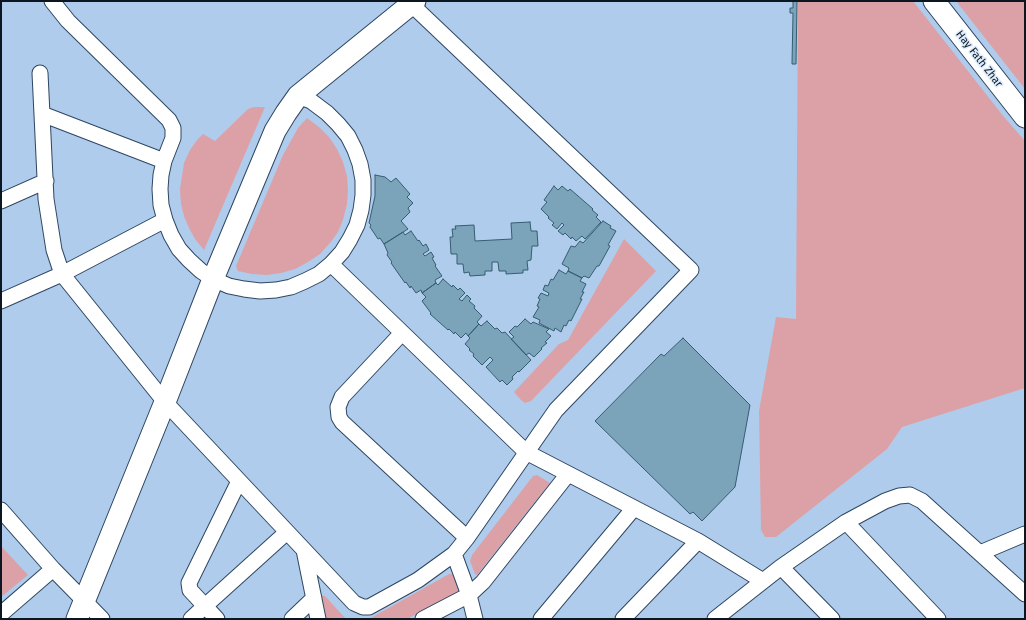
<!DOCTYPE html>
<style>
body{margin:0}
#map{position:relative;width:1026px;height:620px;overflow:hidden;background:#afccec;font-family:"Fira Sans",sans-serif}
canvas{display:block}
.frame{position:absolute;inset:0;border:2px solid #0c1621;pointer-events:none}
</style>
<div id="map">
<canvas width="1026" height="620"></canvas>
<div class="frame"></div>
</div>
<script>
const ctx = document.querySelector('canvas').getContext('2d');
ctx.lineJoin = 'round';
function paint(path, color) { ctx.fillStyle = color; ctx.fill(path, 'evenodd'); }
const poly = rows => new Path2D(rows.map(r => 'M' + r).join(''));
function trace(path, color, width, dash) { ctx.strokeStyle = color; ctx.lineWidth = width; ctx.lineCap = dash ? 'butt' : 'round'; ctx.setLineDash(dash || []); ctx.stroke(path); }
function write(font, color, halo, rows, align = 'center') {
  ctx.font = font + ' "Fira Sans",sans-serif'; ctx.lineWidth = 3; ctx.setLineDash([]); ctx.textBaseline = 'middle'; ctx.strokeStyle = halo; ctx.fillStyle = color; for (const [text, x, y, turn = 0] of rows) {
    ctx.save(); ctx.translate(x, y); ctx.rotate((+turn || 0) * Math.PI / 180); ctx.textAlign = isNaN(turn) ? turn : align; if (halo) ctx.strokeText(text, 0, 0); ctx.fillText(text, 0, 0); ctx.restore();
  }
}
const green = poly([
 [798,1,913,1,1004,117,1025,141,1025,388,902,427,887,449,776,537,765,537,761,530,759,411,776,317,796,319],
 [956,1,1025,1,1025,89],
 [254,107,265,107,204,250,195,239,189,228,184,216,181,204,180,189,184,163,190,150,197,140,203,134,215,141,248,109],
 [307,118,319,127,329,137,337,149,343,162,347,176,348,190,347,204,343,220,338,232,330,243,320,254,308,262,295,269,281,273,267,275,252,274,238,271,236,266,283,155,298,128],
 [624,239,656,271,531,401,525,403,521,400,514,392,559,344,568,340],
 [537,475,550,483,477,575,475,574,470,561,472,555,533,476],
 [1,546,28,575,1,597],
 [449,574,452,574,454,576,459,590,457,593,407,619,369,619],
 [322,596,325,596,346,619,326,619,321,598]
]);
const building = poly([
 [793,1,797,1,796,64,792,64,793,13,790,13,790,8,793,8,793,1],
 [375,175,385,177,391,182,396,178,410,194,407,197,413,203,408,208,410,212,401,221,408,229,384,244,380,238,378,239,370,227,371,225,369,223,375,196,375,175],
 [554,186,558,190,562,186,568,191,570,189,593,209,592,210,598,215,596,217,601,222,585,239,582,236,576,241,572,237,571,239,565,233,563,235,558,231,564,225,562,223,557,229,552,225,554,223,548,218,549,217,541,209,547,202,544,200,554,186],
 [603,221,611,226,610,228,616,231,608,245,610,246,599,266,597,266,589,278,584,276,582,278,568,271,569,268,562,264,571,246,575,247,580,241,583,243,603,221],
 [530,222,531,231,537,231,538,246,532,246,531,260,527,261,528,270,523,270,523,273,506,274,506,271,499,271,498,262,492,262,492,271,485,271,485,275,470,276,469,272,464,273,463,264,457,264,457,254,451,254,450,237,453,237,452,229,456,229,455,226,474,225,475,241,512,239,511,223,530,222],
 [411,231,418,241,419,240,423,246,426,244,429,250,423,254,425,256,431,252,434,257,432,258,436,265,435,266,442,276,435,280,436,283,422,293,421,290,416,293,411,286,410,288,406,282,405,283,391,263,392,262,387,255,388,253,384,244,403,232,405,235,411,231],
 [559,270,566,274,568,271,582,278,580,281,586,284,582,292,584,292,580,299,582,299,571,321,569,320,566,326,564,325,561,332,555,328,554,331,539,323,540,320,533,317,539,307,537,306,540,299,538,298,541,293,548,296,549,293,543,290,545,285,548,286,551,279,553,280,559,270],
 [443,279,452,287,453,285,458,290,460,288,465,293,459,299,462,301,467,295,471,299,469,301,475,306,474,308,482,316,477,322,479,324,468,336,466,333,461,338,455,332,454,334,449,329,448,330,430,314,431,313,422,301,426,297,422,293,436,283,438,285,443,279],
 [525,319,531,324,533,322,549,329,546,332,551,336,545,342,547,343,541,348,542,349,534,357,529,353,526,355,511,339,514,337,509,332,515,326,517,327,525,319],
 [487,321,495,329,497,328,502,333,505,332,531,360,519,372,518,371,512,377,513,379,507,385,502,380,500,382,486,367,493,360,490,357,482,365,473,356,474,354,469,350,470,349,465,344,470,338,468,336,479,324,481,326,487,321],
 [683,338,750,405,735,487,702,521,693,512,690,514,595,421,661,354,664,356,683,338]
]);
const street = poly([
 [52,1,68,21,169,120,173,128,173,138,164,161,161,175,160,189,161,205,165,220,171,235,179,249,189,260,201,271,213,279,229,286,244,289,260,291,276,290,291,287,305,281,319,274,331,264,342,252,350,239,357,225,361,210,363,195,363,180,360,164,355,150,348,136,338,124,327,113,311,101,298,96],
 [40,73,46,199,54,250,62,274,165,402,354,603,363,607,369,607,418,580,454,554,467,538,556,410,691,270,411,4],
 [42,114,164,161],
 [1,201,46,181],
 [331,264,526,452,698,541,763,581],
 [1,301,62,274,165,220],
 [402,333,342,397,338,407,339,417,342,422,467,538],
 [1,510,53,569,102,619],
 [846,522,938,619],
 [304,550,318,619],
 [980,553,1025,534],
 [454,554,469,595,475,619],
 [781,567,832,619],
 [1,614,53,569],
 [191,619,205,606,190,590,189,583,239,481],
 [217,619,205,606,287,532],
 [292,619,314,598],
 [423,619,469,595,483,582,568,474],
 [541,619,634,508],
 [623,619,698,541],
 [715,619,781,567,846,522,885,501,899,496,910,495,922,501,1025,594]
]);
const secondary = poly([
 [934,1,1025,117],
 [77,619,165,402,213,279,275,131,286,113,298,96,415,1]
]);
const streetNames = [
 ["Hay Fath Zhar",979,59,52]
];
paint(green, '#dca1a7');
paint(building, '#7ba4ba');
trace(building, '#355d71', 1);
trace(street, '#2e4661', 17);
trace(secondary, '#2e4661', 23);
trace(street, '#fff', 15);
trace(secondary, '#fff', 21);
write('11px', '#0c1621', '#dcebfc', streetNames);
</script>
